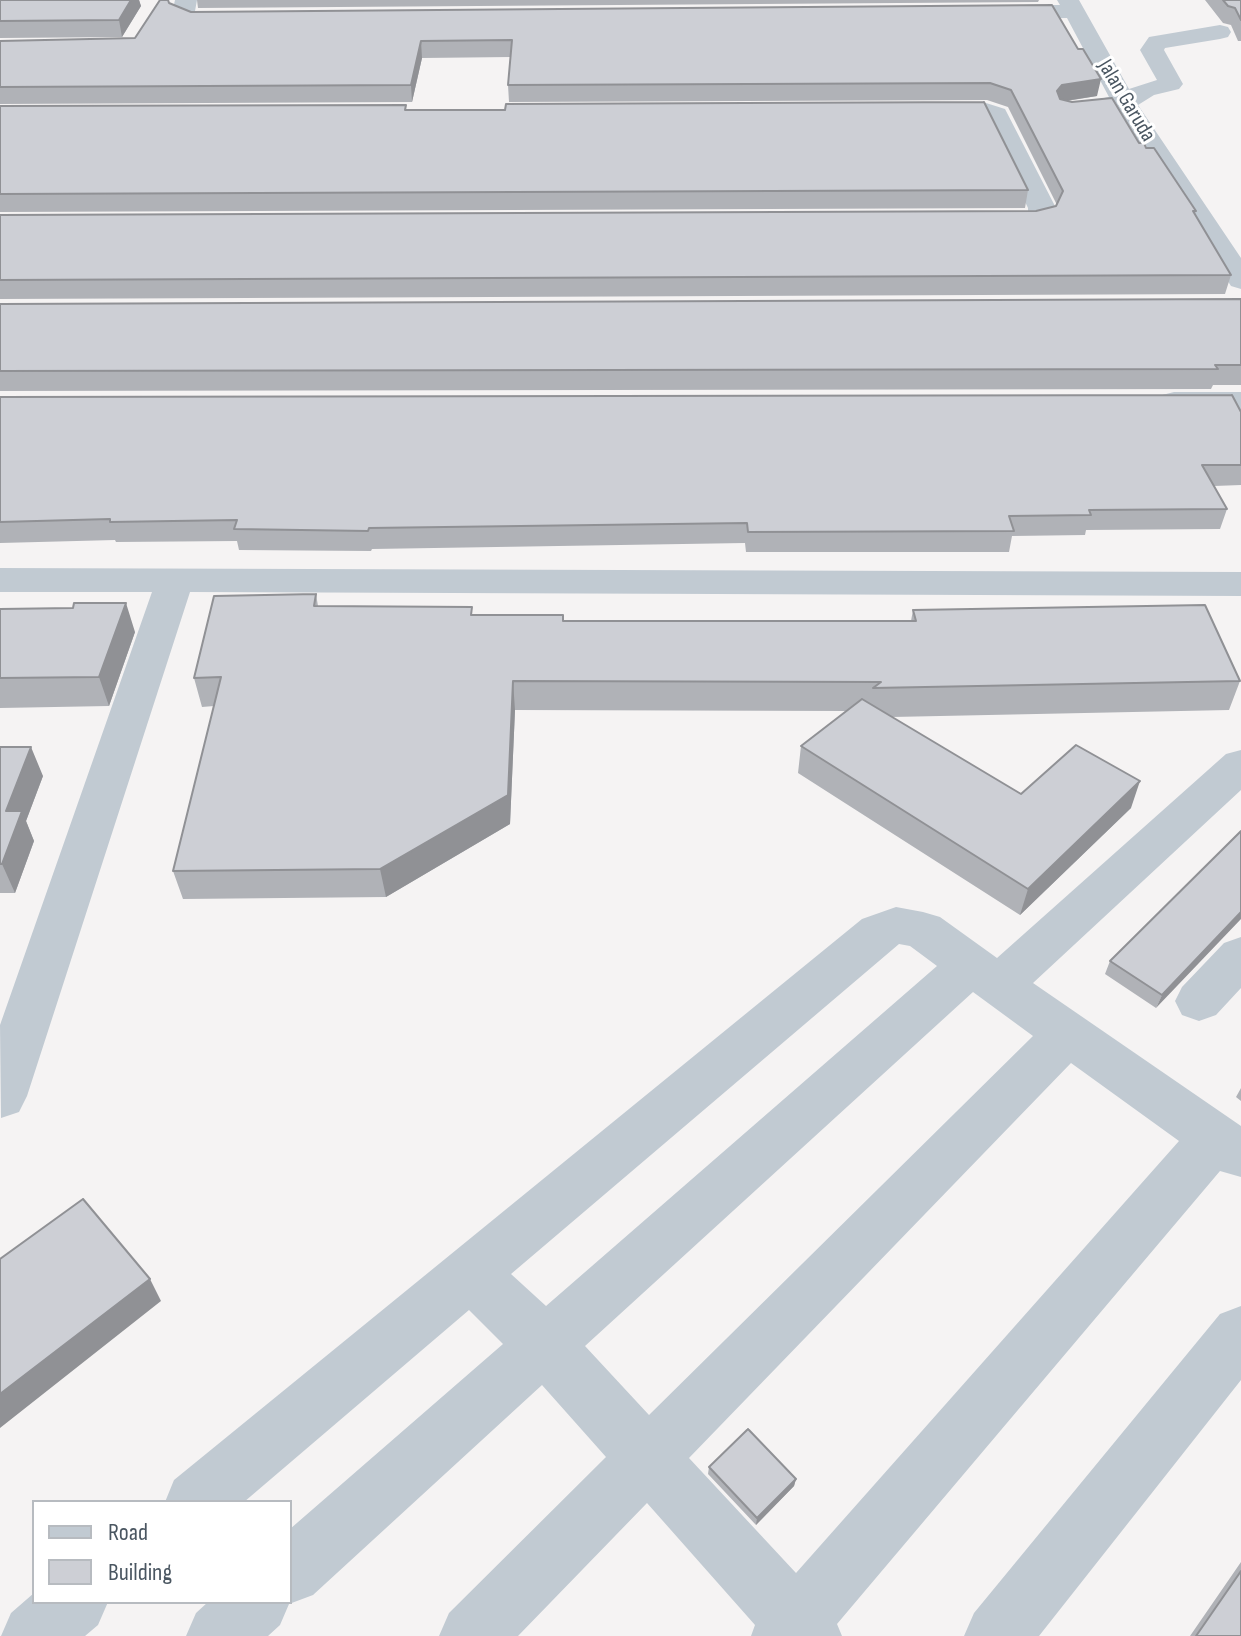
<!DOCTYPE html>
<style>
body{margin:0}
#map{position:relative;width:1241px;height:1636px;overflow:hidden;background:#f5f3f3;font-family:"Sofia Sans Condensed",sans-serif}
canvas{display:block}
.legend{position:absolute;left:32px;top:1500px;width:260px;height:104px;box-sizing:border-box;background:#fff;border:2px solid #b7bbc0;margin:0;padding:10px 14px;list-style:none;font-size:24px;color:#4a5661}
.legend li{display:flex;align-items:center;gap:16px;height:40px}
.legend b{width:40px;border:2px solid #b7bbc0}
</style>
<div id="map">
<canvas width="1241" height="1636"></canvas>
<ul class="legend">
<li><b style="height:10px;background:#c1cad2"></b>Road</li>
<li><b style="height:22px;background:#cdcfd5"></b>Building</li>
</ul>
</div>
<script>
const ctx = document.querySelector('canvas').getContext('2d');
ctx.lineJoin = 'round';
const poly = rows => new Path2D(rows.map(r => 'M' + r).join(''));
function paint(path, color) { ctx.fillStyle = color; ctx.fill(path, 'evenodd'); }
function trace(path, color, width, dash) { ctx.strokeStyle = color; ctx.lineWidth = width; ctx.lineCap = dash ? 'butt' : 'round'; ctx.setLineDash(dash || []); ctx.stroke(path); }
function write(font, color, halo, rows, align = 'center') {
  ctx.font = font + ' "Sofia Sans Condensed",sans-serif'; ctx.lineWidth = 6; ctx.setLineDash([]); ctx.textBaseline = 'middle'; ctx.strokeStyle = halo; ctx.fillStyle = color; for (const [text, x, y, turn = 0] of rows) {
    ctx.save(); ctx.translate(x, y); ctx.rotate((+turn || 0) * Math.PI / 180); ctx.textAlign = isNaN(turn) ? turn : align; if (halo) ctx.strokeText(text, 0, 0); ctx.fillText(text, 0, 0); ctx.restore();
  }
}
const minor = poly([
 [175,0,197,0,195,11,238,11,249,18,238,25,186,24,178,22,172,13,175,0],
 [1057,0,1079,0,1129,89,1157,80,1140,50,1149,37,1220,25,1228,27,1231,32,1228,37,1220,39,1165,48,1164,50,1183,84,1179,89,1154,95,1138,105,1241,258,1241,289,1231,286,1117,111,1098,113,1089,111,1086,106,1089,101,1109,97,1067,18,999,19,988,12,999,5,1060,5,1057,0],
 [930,103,986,103,1005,109,1056,208,1051,222,1032,227,976,225,972,219,976,213,1028,211,1028,208,986,119,921,115,918,110,921,105,930,103],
 [1174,392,1241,392,1241,412,1174,412,1162,409,1158,402,1162,395,1174,392],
 [0,568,1241,572,1241,596,190,592,27,1096,19,1112,1,1118,0,1025,152,592,0,592,0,568],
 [1241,750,1241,790,1033,983,1241,1126,1241,1177,1220,1171,837,1624,842,1636,751,1636,755,1625,647,1503,518,1636,439,1636,449,1613,606,1457,542,1385,313,1595,289,1604,280,1625,268,1636,186,1636,196,1613,208,1602,290,1602,290,1529,503,1344,469,1310,244,1502,165,1502,174,1480,862,919,896,907,923,912,940,917,997,958,1226,754,1241,750],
 [899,944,910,946,937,966,546,1306,511,1274,899,944],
 [973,992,1033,1036,649,1415,585,1346,973,992],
 [1071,1063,1179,1141,796,1573,689,1458,1071,1063],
 [1241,937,1241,988,1216,1015,1199,1021,1182,1015,1175,1001,1182,987,1224,943,1241,937],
 [1241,1306,1241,1380,1039,1636,964,1636,974,1613,1220,1314,1241,1306],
 [34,1593,34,1602,108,1602,98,1625,85,1636,1,1636,11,1613,34,1593]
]);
const wall = poly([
 [0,0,139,0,141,6,122,37,0,38],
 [197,0,1039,0,1038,2,198,8],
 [1205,0,1241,0,1241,41,1238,41,1231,25,1223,23],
 [169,3,191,12,1052,5,1097,96,1067,101,1146,148,1196,211,1195,214,1231,275,1225,294,0,299,0,215,1036,211,1056,206,1057,205,1008,107,987,100,509,102,508,85,511,57,422,58,412,102,0,104,0,41,135,38],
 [0,106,407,110,1028,190,1025,208,0,212],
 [1241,299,1241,385,1213,385,1211,389,0,391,0,304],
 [0,397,1241,412,1241,485,1214,486,1227,509,1220,529,1086,530,1085,535,1012,536,1009,552,746,552,745,543,372,549,371,551,239,550,237,541,116,542,115,540,0,543],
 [316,594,318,606,563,621,911,621,913,610,1240,681,1229,710,892,717,1021,794,1131,808,1020,915,798,773,801,746,847,711,515,710,510,824,386,897,183,899,173,871,214,706,202,707,194,678],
 [0,609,135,632,109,706,0,708],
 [0,747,43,776,26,821,34,841,15,893,0,893],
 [1241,831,1156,1008,1105,974,1110,961],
 [1241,1088,1241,1101,1236,1097],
 [709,1467,796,1479,794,1486,756,1525,708,1474],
 [1241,1562,1241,1636,1190,1636]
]);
const shadedWall = poly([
 [131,0,139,0,141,6,122,37,119,20],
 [421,41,422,58,412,102,411,85],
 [1101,79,1097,96,1058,102,1057,91,1062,85],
 [126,603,135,632,109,706,99,677],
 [513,681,515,710,510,824,386,897,380,869],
 [31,747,43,776,26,821,34,841,15,893,2,864,6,811],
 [1140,781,1131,808,1020,915,1028,889],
 [1241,912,1241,919,1156,1008,1162,995],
 [150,1279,161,1301,0,1428,0,1394],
 [796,1479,794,1486,756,1525,757,1518]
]);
const building = poly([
 [0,0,131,0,119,20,0,21,0,0],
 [160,0,168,0,169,3,191,12,1052,5,1078,49,1083,49,1101,79,1062,85,1057,91,1060,99,1072,102,1112,98,1139,143,1144,143,1146,148,1154,148,1196,211,1193,211,1231,275,0,280,0,215,1036,211,1056,206,1063,191,1011,90,990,83,508,85,512,40,421,41,411,85,0,87,0,41,135,38,160,0],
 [1223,0,1241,0,1241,20,1235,8,1228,6,1223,0],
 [984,102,1028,190,0,194,0,106,406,105,405,110,505,110,506,104,984,102],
 [1241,299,1241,365,1215,365,1218,369,0,371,0,304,1241,299],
 [1232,395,1241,412,1241,465,1202,465,1227,509,1089,510,1091,515,1009,516,1014,531,748,532,747,523,369,528,368,531,234,529,237,520,110,522,110,519,0,522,0,397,1232,395],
 [316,594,314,606,472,607,471,615,563,615,563,621,916,621,913,610,1205,605,1240,681,873,688,881,682,513,681,508,795,380,869,173,871,221,677,194,678,214,596,316,594],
 [74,603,126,603,99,677,0,678,0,609,73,608,74,603],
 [862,699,1021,794,1076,745,1140,781,1028,889,801,746,862,699],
 [0,747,31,747,6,811,22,811,2,864,0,864,0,747],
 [1241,831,1241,912,1162,995,1110,961,1241,831],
 [83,1199,150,1279,0,1394,0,1259,83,1199],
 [748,1429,796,1479,757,1518,709,1467,748,1429],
 [1241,1571,1241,1636,1196,1636,1241,1571]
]);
const farStreetnames = [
 ["Jalan Garuda",1126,101,59]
];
paint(minor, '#c1cad2');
paint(wall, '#b0b2b7');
paint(shadedWall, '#909195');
paint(building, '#cdcfd5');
trace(building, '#909195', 2);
write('22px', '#4a5661', '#fff', farStreetnames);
</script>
